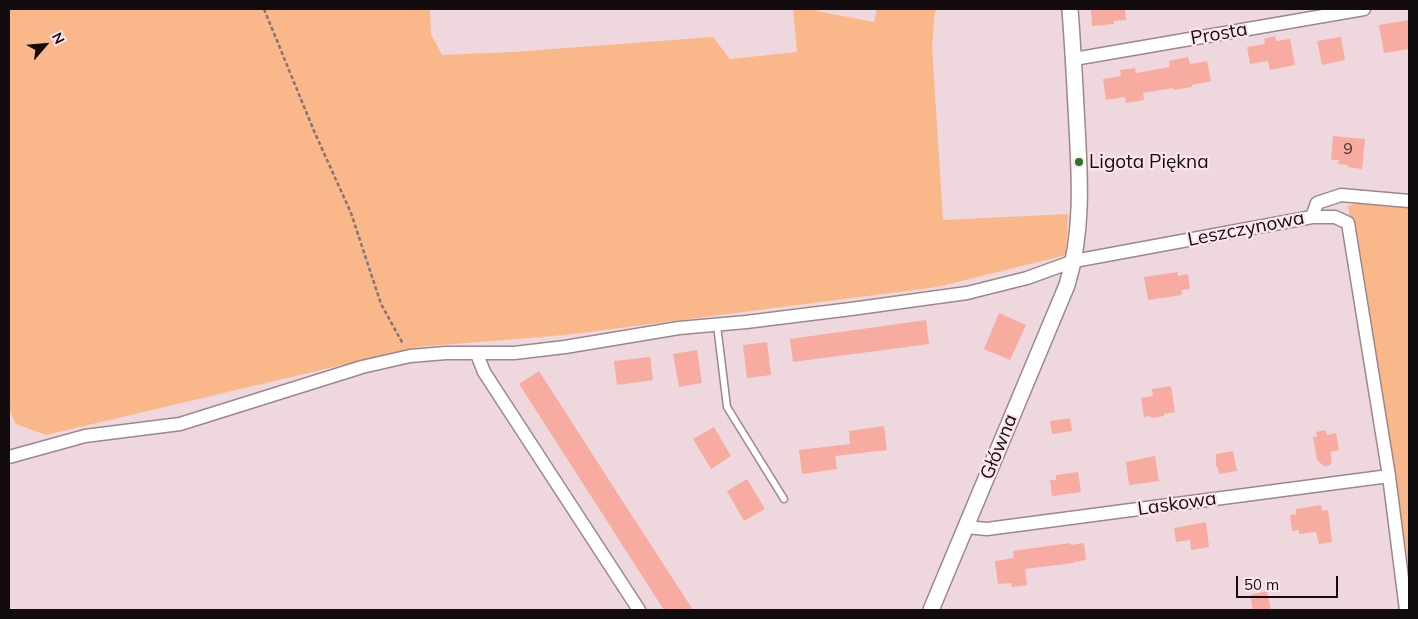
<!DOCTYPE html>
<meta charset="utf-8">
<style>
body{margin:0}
#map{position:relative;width:1418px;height:619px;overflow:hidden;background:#eed8dd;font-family:Mulish,sans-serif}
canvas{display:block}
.frame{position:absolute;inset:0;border:10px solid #130c0e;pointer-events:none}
.north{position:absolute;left:20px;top:20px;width:50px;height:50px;-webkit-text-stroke:4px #fbe5eb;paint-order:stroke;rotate:63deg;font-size:14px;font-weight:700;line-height:20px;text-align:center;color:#130c0e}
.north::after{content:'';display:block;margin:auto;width:18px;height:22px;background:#130c0e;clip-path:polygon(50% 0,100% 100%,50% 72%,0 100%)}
.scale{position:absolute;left:1236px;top:576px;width:102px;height:22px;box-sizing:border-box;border:2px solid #130c0e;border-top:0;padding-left:6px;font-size:15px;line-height:18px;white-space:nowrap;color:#130c0e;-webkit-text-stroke:4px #fbe5eb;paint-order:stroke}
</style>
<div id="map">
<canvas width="1418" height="619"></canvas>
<div class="frame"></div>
<div class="north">N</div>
<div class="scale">50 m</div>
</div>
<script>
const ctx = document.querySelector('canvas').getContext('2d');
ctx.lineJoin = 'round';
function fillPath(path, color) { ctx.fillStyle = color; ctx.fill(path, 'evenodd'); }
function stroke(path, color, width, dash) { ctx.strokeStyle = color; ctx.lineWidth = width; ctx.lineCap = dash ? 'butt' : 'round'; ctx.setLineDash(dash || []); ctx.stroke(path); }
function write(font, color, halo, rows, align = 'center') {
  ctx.font = font + ' Mulish,sans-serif'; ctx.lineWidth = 4.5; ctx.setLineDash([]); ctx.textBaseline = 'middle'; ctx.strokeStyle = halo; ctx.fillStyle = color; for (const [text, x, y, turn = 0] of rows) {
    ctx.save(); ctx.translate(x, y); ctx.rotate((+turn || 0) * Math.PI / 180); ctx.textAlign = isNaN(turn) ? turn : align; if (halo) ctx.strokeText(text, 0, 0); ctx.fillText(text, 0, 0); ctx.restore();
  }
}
fillPath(new Path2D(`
 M9,9h421l1,25 11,21 71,-3 200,-15 17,22 67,-7 -4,-43h23l1,2 57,11 3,-13h63l-5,2 -3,35 11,174 125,-6 -2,41 -129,32 -372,48 -147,12 -372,88 -30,-11 -7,-15z
 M1367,200l42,3v375l-61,-372z`), '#fab789');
fillPath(new Path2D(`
 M1091,9h34l1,11 -12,1v3l-22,2z
 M1409,20v29l-25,4 -5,-28z
 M1275,36l1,5 14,-2 5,26 -25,5 -2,-9 -18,3 -3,-17 18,-3 -1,-5z
 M1341,37l4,23 -23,5 -5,-24z
 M1188,57l2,7 17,-3 4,20 -19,4v2l-18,3 -1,-2 -30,5 1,7 -18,3 -1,-6 -19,3 -3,-21 18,-3 -1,-6 15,-2 1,5 34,-6 -1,-6z
 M1333,136l32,3 -3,30 -14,-2 1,-2 -11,-1 1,-4h-8z
 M1178,272v4l10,-2 2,15 -9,1 1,5 -34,5 -4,-23z
 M999,313l27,12 -16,35 -26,-11z
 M926,320l3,24 -136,18 -3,-23z
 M767,342l4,33 -24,3 -4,-33z
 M697,350l5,33 -23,4 -6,-33z
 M650,357l3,23 -36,5 -3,-24z
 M539,371l79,123 75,116h-29l-68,-106 -77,-120z
 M1171,386l4,26 -11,2v2l-13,2 -1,-2 -6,1 -3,-19 12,-2 -1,-7z
 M1070,418l2,13 -20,3 -2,-13z
 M884,426l3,24 -52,6 2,13 -35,5 -3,-24 51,-6 -1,-13z
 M714,427l17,29 -20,13 -18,-30z
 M1326,430l1,5 9,-2 3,17 -9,2 2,10 -3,4h-5l-7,-6 -4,-23h4l-1,-5z
 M1233,451l4,20 -18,3 -1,-6 -2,-2v-12z
 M1155,456l4,25 -30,4 -3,-23z
 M1078,472l3,20 -29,4 -2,-16h6v-5z
 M747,479l18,30 -21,12 -17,-30z
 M1321,505l1,6 6,-1 4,32 -13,2 -3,-12 -17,2v-4l-7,1 -2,-16 6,-1v-5z
 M1206,522l3,25 -18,3 -1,-10 -14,2 -2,-14z
 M1070,543l1,2 13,-2 2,17 -13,2v1l-48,6 2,16 -15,2 -1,-4 -13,1 -3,-23 19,-3 -1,-7z
 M1267,591l4,19h-18l-3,-15z`), '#f8aba1');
const service = new Path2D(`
 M717,325l10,82 57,92`);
const minor = new Path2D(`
 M1074,59l290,-50
 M1312,217h23l13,6 41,253 17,134
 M477,354l7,18 155,238
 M9,457l76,-21 95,-12 182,-57 48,-11 36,-3h68l51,-6 114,-19 67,-6 105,-13 116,-16 60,-15 47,-17 238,-44 5,-14 24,-8 68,6
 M966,527l21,2 402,-53`);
const tertiary = new Path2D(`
 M931,610l136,-325c16,-52 13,-105 10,-159 -2,-39 -4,-78 -7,-117`);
stroke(service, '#9b878c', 9);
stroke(minor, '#9b878c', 15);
stroke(tertiary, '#9b878c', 18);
stroke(new Path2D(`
 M264,9l50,122 37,82 30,91 22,40`), '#827377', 2.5, [4, 2.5]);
stroke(service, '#fff', 6);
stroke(minor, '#fff', 12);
stroke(tertiary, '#fff', 15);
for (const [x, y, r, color] of [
 [1079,162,5,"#2c761b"]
]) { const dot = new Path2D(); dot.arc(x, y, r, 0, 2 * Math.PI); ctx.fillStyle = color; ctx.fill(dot); stroke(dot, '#fbe5eb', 2); }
write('16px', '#4c3433', null, [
 ["9",1348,149]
]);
write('19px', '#130c0e', '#fbe5eb', [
 ["Prosta",1219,34,-10],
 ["Leszczynowa",1246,229,-11],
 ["Główna",999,447,-68],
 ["Laskowa",1177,504,-8]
]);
write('19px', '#130c0e', '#fbe5eb', [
 ["Ligota Piękna",1089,162]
], 'left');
</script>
